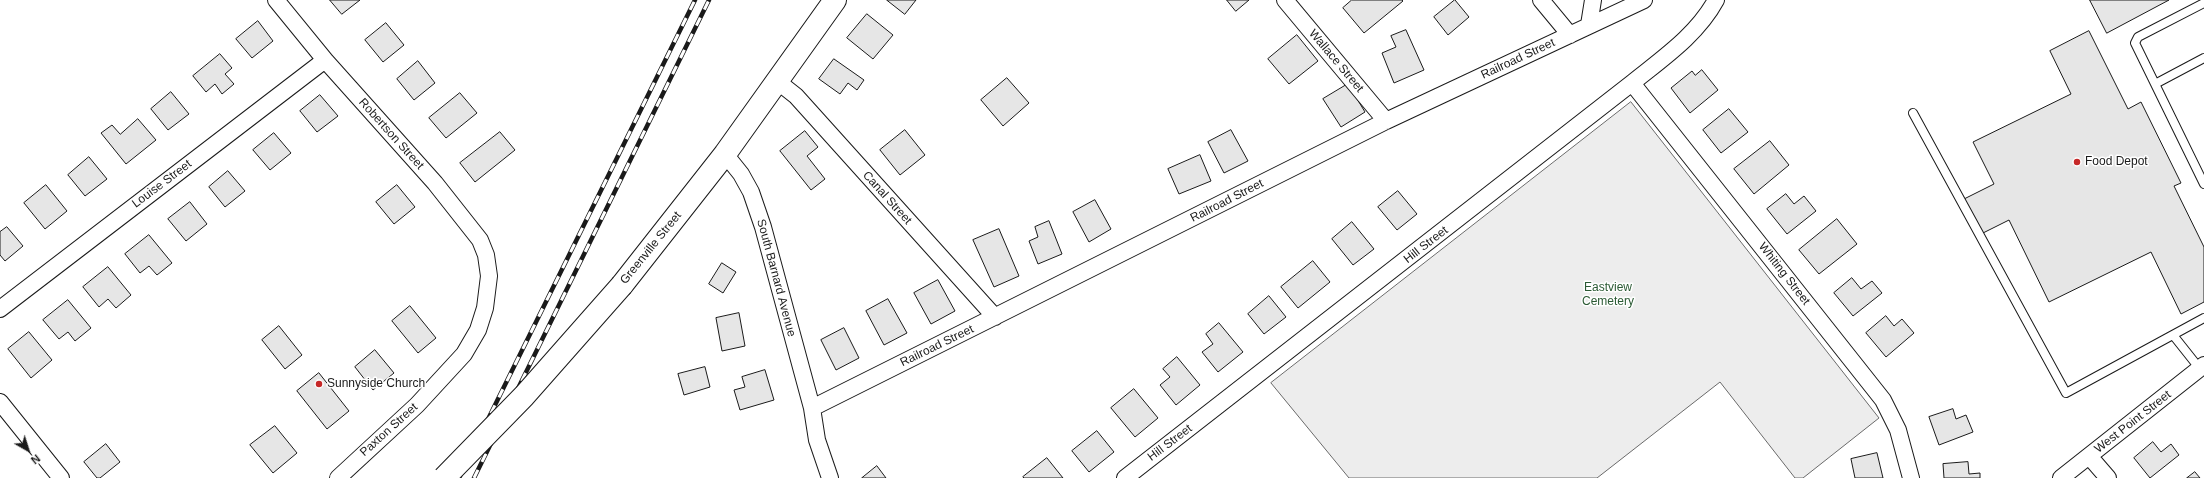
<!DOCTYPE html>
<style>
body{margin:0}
#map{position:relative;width:2204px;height:478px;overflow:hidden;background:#fff;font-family:Arial,sans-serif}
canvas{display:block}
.north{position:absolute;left:8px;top:430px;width:40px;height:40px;-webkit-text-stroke:3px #fff;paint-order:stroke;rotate:141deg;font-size:11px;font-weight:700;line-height:16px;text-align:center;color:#1a1a1a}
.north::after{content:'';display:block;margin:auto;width:14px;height:18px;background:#1a1a1a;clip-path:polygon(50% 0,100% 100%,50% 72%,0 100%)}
</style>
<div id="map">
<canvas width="2204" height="478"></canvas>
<div class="north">N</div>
</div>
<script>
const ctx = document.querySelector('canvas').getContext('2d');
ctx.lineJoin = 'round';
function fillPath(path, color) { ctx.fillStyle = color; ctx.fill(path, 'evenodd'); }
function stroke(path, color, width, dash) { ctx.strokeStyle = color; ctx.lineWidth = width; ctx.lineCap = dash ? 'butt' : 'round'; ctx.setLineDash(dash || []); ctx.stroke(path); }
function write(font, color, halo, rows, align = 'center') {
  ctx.font = font + ' Arial,sans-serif'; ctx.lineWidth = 3; ctx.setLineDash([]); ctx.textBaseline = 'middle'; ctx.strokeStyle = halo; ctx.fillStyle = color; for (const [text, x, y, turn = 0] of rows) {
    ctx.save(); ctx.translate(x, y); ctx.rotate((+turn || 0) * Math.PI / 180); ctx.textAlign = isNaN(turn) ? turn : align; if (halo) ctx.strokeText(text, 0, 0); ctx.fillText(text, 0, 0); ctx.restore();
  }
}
const built = new Path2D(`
 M1631,102l248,316 -76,60h-8l-75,-96 -123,96h-248l-78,-95z`);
fillPath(built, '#ededed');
stroke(built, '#6a6a6a', 1);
const building = new Path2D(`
 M330,0h30l-18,14z
 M887,0h29l-11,14z
 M1227,0h22l-13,11z
 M1352,0h50l1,1 -39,32 -21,-25z
 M1455,0l14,17 -21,18 -14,-18z
 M2090,0h79l-62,33z
 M867,14l26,21 -20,24 -26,-21z
 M258,21l15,20 -21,17 -16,-19z
 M386,23l18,22 -21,17 -18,-22z
 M1406,30l18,40 -30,13 -12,-30 14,-6 -5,-11z
 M2089,31l39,78 13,-7 40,81 -7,3 30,61v55l-23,12 -30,-62 -102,50 -40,-82 -28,14 -17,-35 30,-15 -21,-42 98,-48 -21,-43z
 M1297,35l21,26 -29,23 -21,-25z
 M220,54l12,14 -7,6 9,10 -12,10 -7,-10 -9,8 -13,-16z
 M834,59l30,21 -7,10 -9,-7 -8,11 -21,-15z
 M418,61l17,22 -21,17 -17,-21z
 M1702,70l16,20 -28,23 -19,-25 21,-17 3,4z
 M1007,78l22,25 -26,23 -22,-26z
 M1348,84l17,28 -24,15 -18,-28z
 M171,92l18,22 -21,16 -17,-21z
 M460,93l17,20 -31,25 -17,-20z
 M320,95l18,21 -21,16 -17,-21z
 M1729,109l19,23 -27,21 -18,-23z
 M138,119l18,21 -30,24 -25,-31 11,-8 8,9z
 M905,130l20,25 -25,20 -20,-25z
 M1231,130l17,31 -24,12 -16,-31z
 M805,131l13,16 -11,9 18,23 -14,11 -31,-39z
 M500,132l15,18 -40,32 -15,-19z
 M274,133l17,20 -21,17 -17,-20z
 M1770,141l19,24 -35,29 -20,-25z
 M1200,155l11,26 -32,13 -11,-25z
 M89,157l18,22 -22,17 -17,-21z
 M228,171l17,20 -20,16 -16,-20z
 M46,185l21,26 -22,18 -21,-26z
 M397,185l18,22 -21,17 -18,-22z
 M1398,191l19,23 -20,16 -19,-23z
 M1786,194l8,10 10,-8 12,15 -29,23 -20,-25z
 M1095,200l16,29 -22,13 -16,-30z
 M190,202l17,22 -21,17 -18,-22z
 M1837,219l20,25 -38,30 -20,-24z
 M1049,221l13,33 -24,10 -9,-23 9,-4 -3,-10z
 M1352,222l22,27 -21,16 -21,-26z
 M7,227l16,19 -18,15 -5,-6v-23z
 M999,229l20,47 -25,11 -21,-47z
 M149,235l23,28 -15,12 -8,-9 -9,7 -15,-19z
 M1313,261l17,21 -32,26 -17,-21z
 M722,263l14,9 -13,21 -14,-9z
 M108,267l23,28 -15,13 -8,-9 -9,8 -16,-20z
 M1852,278l9,11 11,-8 10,12 -29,23 -19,-23z
 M938,280l17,31 -24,13 -17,-31z
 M1269,296l17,21 -22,17 -16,-20z
 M888,299l19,34 -23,12 -18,-34z
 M68,300l23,28 -16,13 -7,-9 -9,7 -16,-19z
 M410,306l26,32 -18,15 -26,-32z
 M739,313l6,33 -23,5 -6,-33z
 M1886,316l8,10 8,-7 12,14 -28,24 -20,-24z
 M1219,323l24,29 -25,20 -16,-20 11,-8 -7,-10z
 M279,326l23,29 -17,14 -23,-29z
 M844,328l15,30 -23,12 -15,-30z
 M29,332l23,28 -21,18 -23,-29z
 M375,350l19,23 -21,17 -18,-23z
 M1177,357l23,28 -24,20 -16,-20 10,-8 -7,-8z
 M705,367l5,20 -26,8 -6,-21z
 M765,370l9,30 -34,10 -6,-20 11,-3 -3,-10z
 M319,373l30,38 -22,18 -30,-38z
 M1134,389l24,29 -23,19 -24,-29z
 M1953,409l3,10 10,-4 7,17 -34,13 -10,-28z
 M275,426l22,27 -24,20 -23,-28z
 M1097,431l17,21 -25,20 -17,-21z
 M2153,442l8,10 10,-8 8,11 -29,23 -16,-20z
 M106,444l14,18 -20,16h-3l-13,-16z
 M1877,453l6,25h-28l-4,-19z
 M1047,458l16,20h-39l-1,-1z
 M1968,462l1,12 11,-1v5h-36l-1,-14z
 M877,466l9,12h-24z
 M2195,472l5,6h-13z`);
fillPath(building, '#e6e6e6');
stroke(building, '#1a1a1a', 1);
const lane = new Path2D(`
 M2204,3l-66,34 -3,6 69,141
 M2155,84l49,-26
 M1913,113l153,280 138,-75
 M2173,335l27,34`);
const street = new Path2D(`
 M276,0l49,60 110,123 45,57 6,15 3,21 -4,32 -7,22 -14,24 -47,51 -79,73
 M1285,0l101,121
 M1541,0l29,35
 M1589,25l4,-25
 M777,81l19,15 199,221
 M1632,83l251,317 15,30 13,48
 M725,154l16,20 10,18 12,35 49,181 5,32 13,38
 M0,309l325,-249
 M0,402l61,76
 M812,408l574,-287 258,-121
 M2089,456l19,22
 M1125,478l507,-395c31,-25 65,-48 84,-83
 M2061,478l143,-113`);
const secondary = new Path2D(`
 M622,285l103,-131 110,-154`);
stroke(lane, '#1a1a1a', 10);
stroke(street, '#1a1a1a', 18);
stroke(secondary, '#1a1a1a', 24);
stroke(lane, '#fff', 8);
stroke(street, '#fff', 16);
stroke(secondary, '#fff', 22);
const rail = new Path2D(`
 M459,478l236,-478
 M474,478l235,-478`);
stroke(rail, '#1a1a1a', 4.5);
stroke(rail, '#fff', 3, [9]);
const secondaryBridge = new Path2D(`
 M444,478l80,-82 98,-111`);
stroke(secondaryBridge, '#1a1a1a', 24, []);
stroke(secondaryBridge, '#fff', 22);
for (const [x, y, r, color] of [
 [2077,162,4,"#c62828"],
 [319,384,4,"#c62828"]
]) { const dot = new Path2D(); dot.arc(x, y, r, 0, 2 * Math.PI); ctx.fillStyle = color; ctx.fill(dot); stroke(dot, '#fff', 1.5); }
write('12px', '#1a1a1a', '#fff', [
 ["Railroad Street",1518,59,-25],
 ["Wallace Street",1336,61,50],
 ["Robertson Street",391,134,48],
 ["Louise Street",162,184,-37],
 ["Canal Street",887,198,48],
 ["Railroad Street",1227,201,-27],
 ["Hill Street",1426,245,-38],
 ["Greenville Street",651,248,-51],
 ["Whiting Street",1784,274,52],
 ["South Barnard Avenue",776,278,75],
 ["Railroad Street",937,346,-26],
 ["West Point Street",2133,422,-38],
 ["Paxton Street",389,430,-42],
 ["Hill Street",1170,443,-37]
]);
write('12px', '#1a1a1a', '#fff', [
 ["Food Depot",2085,162],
 ["Sunnyside Church",327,384]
], 'left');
write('12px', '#2b5a34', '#fff', [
 ["Eastview",1608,288],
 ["Cemetery",1608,302]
]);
</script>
